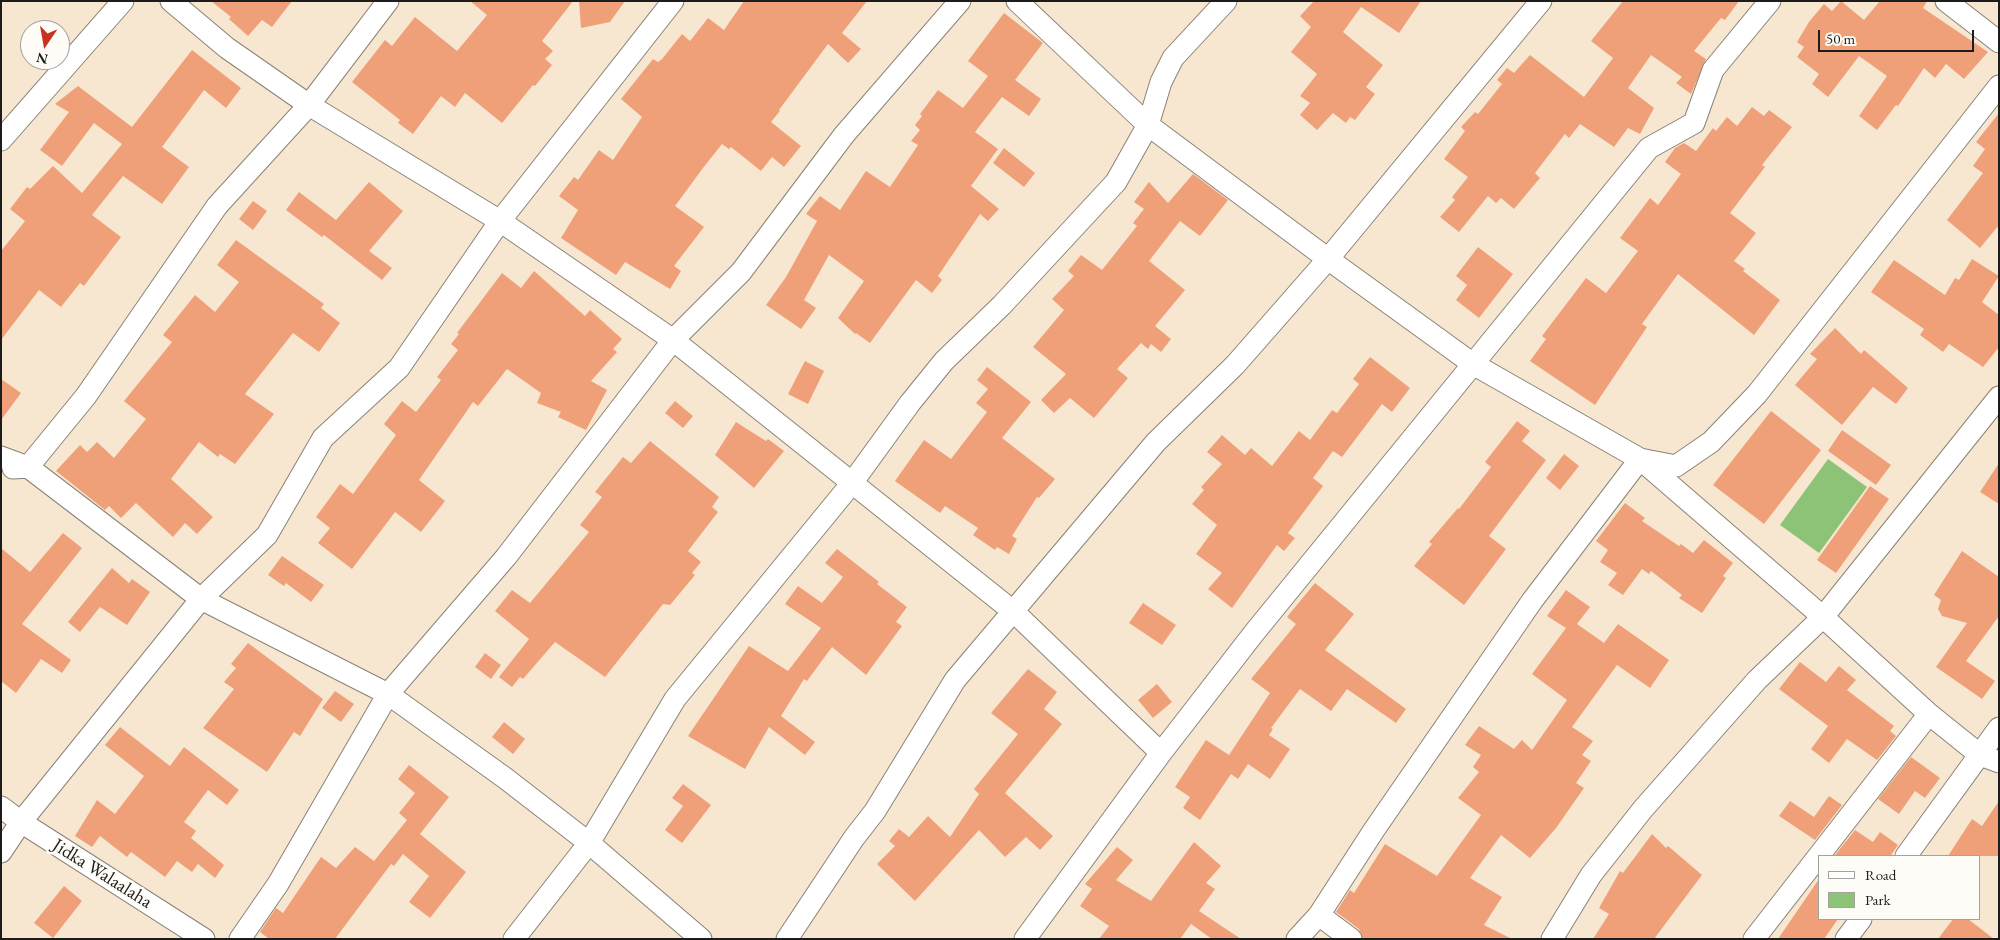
<!DOCTYPE html>
<style>
body{margin:0}
#map{position:relative;width:2000px;height:940px;overflow:hidden;background:#f7e7d1;font-family:"EB Garamond",serif}
canvas{display:block}
.frame{position:absolute;inset:0;border:2px solid #1c1c1c;pointer-events:none}
.legend{position:absolute;left:1818px;top:855px;width:162px;height:65px;box-sizing:border-box;background:#fdfcf7;border:1px solid #a3a29f;margin:0;padding:6px 9px;list-style:none;font-size:15px;color:#1c1c1c}
.legend li{display:flex;align-items:center;gap:10px;height:25px}
.legend b{width:25px;border:1px solid #a3a29f}
.north{position:absolute;left:20px;top:20px;width:50px;height:50px;box-sizing:border-box;background:#fdfcf7;border:1px solid #a3a29f;border-radius:50%;rotate:192deg;font-size:14px;font-weight:700;line-height:20px;text-align:center;color:#1c1c1c}
.north::after{content:'';display:block;margin:auto;width:18px;height:22px;background:#c8321e;clip-path:polygon(50% 0,100% 100%,50% 72%,0 100%)}
.scale{position:absolute;left:1818px;top:30px;width:156px;height:22px;box-sizing:border-box;border:2px solid #1c1c1c;border-top:0;padding-left:6px;font-size:15px;line-height:18px;white-space:nowrap;color:#1c1c1c;-webkit-text-stroke:4px #fdfcf7;paint-order:stroke}
</style>
<div id="map">
<canvas width="2000" height="940"></canvas>
<div class="frame"></div>
<ul class="legend">
<li><b style="height:6px;background:#fff"></b>Road</li>
<li><b style="height:14px;background:#8cc376"></b>Park</li>
</ul>
<div class="north">N</div>
<div class="scale">50 m</div>
</div>
<script>
const ctx = document.querySelector('canvas').getContext('2d');
ctx.lineJoin = 'round';
function fillPath(path, color) { ctx.fillStyle = color; ctx.fill(path, 'evenodd'); }
function stroke(path, color, width, dash) { ctx.strokeStyle = color; ctx.lineWidth = width; ctx.lineCap = dash ? 'butt' : 'round'; ctx.setLineDash(dash || []); ctx.stroke(path); }
function write(font, color, halo, rows, align = 'center') {
  ctx.font = font + ' "EB Garamond",serif'; ctx.lineWidth = 5; ctx.setLineDash([]); ctx.textBaseline = 'middle'; ctx.strokeStyle = halo; ctx.fillStyle = color; for (const [text, x, y, turn = 0] of rows) {
    ctx.save(); ctx.translate(x, y); ctx.rotate((+turn || 0) * Math.PI / 180); ctx.textAlign = isNaN(turn) ? turn : align; if (halo) ctx.strokeText(text, 0, 0); ctx.fillText(text, 0, 0); ctx.restore();
  }
}
fillPath(new Path2D(`
 M1828,459l39,28 -48,66 -39,-28z`), '#8cc376');
fillPath(new Path2D(`
 M211,1h81l-20,26 -10,-7 -14,16 -19,-17 2,-2z
 M470,1h103l-31,40 11,10 -8,8 7,6 -17,21 -2,-1 -31,38 -37,-30 -10,14 -14,-11 -28,38 -15,-11 2,-3 -48,-38 33,-42 7,6 23,-29 42,34 30,-36z
 M579,1h46l-15,21 -29,6z
 M744,1h123l-25,32 19,16 -13,14 -20,-19 -49,66 1,1 -9,11 30,24 -17,21 -12,-10 -11,14 -30,-24 -2,2 -7,-5 -19,24 -28,38 29,21 -30,39 7,5 -11,18 -45,-27 -9,13 -55,-37 17,-28 -19,-14 15,-19 4,3 21,-30 14,10 29,-43 -21,-18 32,-40 5,3 4,-3 20,-25 8,7 18,-23 16,12z
 M1314,1h107l-22,32 -38,-26 -18,25 40,33 -17,22 9,7 -20,26 -5,-3 -4,6 -13,-10 -16,17 -17,-15 10,-12 -10,-7 17,-22 -26,-22 20,-25 -11,-11z
 M1623,1h116l-14,19 -4,-2 -27,33 12,8 -15,35 -15,-11 6,-6 -31,-22 -23,33 26,20 -14,26 -12,-6 -14,19 -34,-23 -11,14 -4,-4 -30,39 5,5 -26,31 -13,-11 -5,5 -8,-7 -29,36 -19,-15 15,-17 -3,-3 16,-20 -24,-18 21,-28 -4,-4 14,-15 3,2 24,-30 -5,-4 10,-12 7,5 16,-18 54,42 29,-39 -22,-17z
 M1841,1l23,19 16,-19h47l-4,7 65,44 -24,27 -18,-15 -11,14 -11,-10 -26,38 -2,-1 -19,25 -18,-14 28,-40 -28,-20 -31,41 -16,-13 7,-10 -22,-17 7,-10 -7,-5 12,-20 15,-18 8,7z
 M1004,13l39,30 -28,37 26,19 -12,17 -27,-19 -27,35 23,17 -27,37 28,23 -11,12 -8,-7 -42,62 4,4 -10,13 -16,-13 -46,63 -14,-10 -1,1 -17,-16 26,-37 -35,-26 -25,45 12,8 -15,21 -35,-24 20,-28 31,-56 -11,-7 14,-18 20,14 26,-39 24,16 28,-42 -7,-4 9,-11 -5,-5 7,-9 -2,-2 18,-24 25,18 25,-32 -20,-15z
 M192,50l49,38 -15,20 -22,-18 -42,57 27,20 -27,37 -39,-28 -31,39 29,22 -37,49 -4,-3 -19,24 -22,-17 -38,50v-89l24,-30 -15,-12 17,-22 3,2 23,-23 29,27 40,-49 -28,-21 -32,43 -22,-16 29,-38 -14,-8 23,-18 54,41z
 M1752,107l12,9 5,-6 23,17 -30,38 3,2 -35,46 26,20 -22,28 11,8 -2,2 37,29 -26,35 -76,-61 -36,50 5,3 -52,78 -65,-44 16,-22 -4,-3 44,-58 20,15 32,-42 -18,-13 30,-40 8,7 23,-31 -16,-12 10,-14 9,-5 12,8 17,-23 3,3 11,-14 10,9z
 M1999,113v112l-19,23 -33,-28 36,-47 -10,-7 12,-17 -9,-7z
 M1004,148l31,25 -11,14 -31,-24z
 M1193,174l35,26 -28,36 -20,-15 -31,40 36,29 -30,36 16,13 -10,13 -10,-8 -3,5 -7,-6 -24,26 11,9 -34,40 -24,-20 -16,15 -13,-13 25,-26 -33,-27 31,-37 -12,-11 22,-23 -6,-5 13,-16 21,15 35,-44 -4,-3 11,-14 -10,-7 15,-20 19,21z
 M369,182l34,29 -34,40 23,17 -10,12 -58,-45 -2,2 -36,-27 13,-18 37,28z
 M253,201l14,10 -14,19 -14,-11z
 M236,240l88,64 -3,4 19,15 -21,29 -26,-19 -48,61 29,20 -39,50 -15,-10 -2,3 -19,-15 -28,37 42,38 -16,17 -12,-11 -12,14 -37,-34 -15,15 -12,-12 -4,4 -49,-39 24,-26 7,7 10,-10 17,16 32,-39 -22,-18 48,-59 -9,-7 32,-40 20,17 24,-30 -22,-17z
 M1478,247l35,27 -34,44 -23,-18 11,-15 -11,-9z
 M1972,259l27,17 -17,26 17,13v32l-16,20 -34,-23 -6,8 -23,-17 4,-6 -53,-37 23,-32 51,35 10,-17 4,2z
 M534,271l51,45 5,-6 32,29 -9,10 4,3 -26,29 16,9 -21,40 -28,-13 3,-5 -24,-9 4,-10 -34,-24 -29,37 -5,-4 -54,78 26,21 -24,31 -26,-20 -43,57 -34,-26 12,-15 -14,-11 24,-33 13,10 43,-59 -12,-11 18,-23 14,11 25,-32 -4,-3 21,-27 -7,-6 8,-10 -2,-1 45,-60 19,15z
 M1835,328l26,26 3,-4 44,38 -12,16 -23,-17 -31,38 -47,-40 22,-26 -7,-5z
 M1370,357l40,31 -18,24 -10,-8 -40,53 -9,-6 -20,27 10,8 -35,47 7,5 -11,13 -7,-6 -45,63 -24,-19 14,-16 -26,-19 21,-29 -25,-21 12,-14 -3,-3 21,-23 -15,-12 15,-17 23,20 6,-7 21,18 27,-35 11,9 22,-30 5,3 22,-29 -6,-5z
 M805,361l19,10 -16,33 -20,-10z
 M987,367l44,35 -29,36 53,41 -16,19 -2,-1 -25,39 5,3 -8,15 -12,-7 -2,3 -22,-15 5,-7 -33,-22 -5,7 -45,-32 29,-41 27,19 36,-47 -11,-9 12,-14 -11,-9z
 M1,379l20,14 -20,27z
 M675,401l18,15 -10,12 -18,-15z
 M1771,411l50,39 -57,74 -51,-39z
 M1517,421l13,10 -8,10 24,19 -57,76 17,13 -42,56 -50,-39 18,-22 -3,-2 29,-34 1,1 32,-42 -6,-5z
 M736,422l30,19 2,-2 16,12 -30,37 -39,-33z
 M1842,430l49,35 -15,20 -48,-34z
 M650,441l69,56 -7,10 6,5 -30,39 13,11 -9,11 3,2 -25,30 -7,-1 -58,73 -50,-35 -32,37 -3,-2 -8,10 -13,-10 30,-38 -34,-28 17,-21 18,13 59,-71 -9,-7 22,-28 -7,-5 28,-35 8,6z
 M1564,454l15,12 -19,24 -14,-12z
 M1999,463v41l-19,-12z
 M1870,486l19,13 -53,74 -19,-13z
 M1625,503l20,15 -3,3 37,25 2,-2 12,9 11,-13 29,23 -10,13 3,2 -24,35 -23,-15 3,-3 -31,-24 -2,3 -7,-5 -19,26 -15,-10 9,-12 -17,-11 8,-12 -12,-9z
 M63,533l19,15 -60,76 49,36 -9,13 -21,-14 -25,34 -15,-12v-133l29,24z
 M837,549l42,33 -2,2 30,23 -11,15 6,4 -36,49 -34,-28 -25,34 -3,-2 -23,37 34,26 -10,13 -36,-28 -24,42 -57,-33 61,-90 39,25 33,-43 -36,-24 13,-18 24,17 21,-26 -18,-14z
 M1962,551l37,26v39l-33,45 29,20 -13,18 -46,-32 31,-44 -25,-7 -4,-7 3,-9 -7,-5z
 M282,556l42,29 -13,17 -25,-19 -2,3 -16,-11z
 M112,568l17,15 3,-4 18,13 -23,33 -27,-18 -20,25 -12,-10z
 M1315,583l39,31 -29,36 81,59 -10,14 -49,-34 -16,22 -31,-22 -29,39 2,1 -4,6 21,14 -20,30 -22,-15 -10,15 -7,-5 -31,46 -17,-12 7,-11 -15,-10 31,-47 23,15 41,-62 -19,-14 45,-55 -9,-7z
 M1566,590l24,17 -13,17 27,19 14,-19 51,36 -19,28 -33,-23 -45,62 21,14 -11,14 9,6 -15,22 8,5 -28,40 -26,30 -29,-23 -31,43 32,19 -18,28 28,14h-149l-4,-10 -23,-17 14,-22 4,3 31,-49 52,32 44,-61 -23,-17 21,-26 -6,-5 8,-12 -16,-10 14,-19 35,23 8,-9 10,10 35,-50 -35,-26 34,-46 -19,-12z
 M1143,603l33,22 -14,20 -33,-22z
 M248,643l75,56 -23,37 -6,-4 -27,40 -64,-44 31,-39 -10,-7 12,-14 -5,-4z
 M485,653l16,12 -10,14 -16,-12z
 M1800,662l26,20 13,-16 17,14 -9,10 47,36 -4,5 6,5 -19,24 -30,-21 -18,24 -18,-14 17,-23 -49,-37z
 M1028,669l29,23 -13,17 18,15 -57,69 48,43 -13,14 -14,-13 -21,20 -26,-27 -64,71 -38,-37 18,-18 -6,-5 10,-12 10,8 19,-21 22,21 29,-43 -5,-5 44,-55 -27,-21z
 M1157,684l15,18 -19,16 -15,-18z
 M335,691l19,13 -13,18 -19,-14z
 M504,722l21,17 -12,15 -21,-17z
 M120,727l50,39 14,-19 55,43 -12,15 -19,-15 -24,32 12,9 -5,7 33,27 -9,13 -17,-14 -6,8 -15,-11 -12,16 -34,-25 -4,5 -27,-21 -8,11 -17,-11 22,-36 18,14 29,-38 -39,-31z
 M1911,757l29,21 -15,20 -10,-7 -16,23 -21,-15z
 M409,765l40,32 -29,37 46,38 -36,46 -21,-16 20,-26 -26,-22 -9,12 -3,-2 -56,75h-66l-9,-7 16,-24 7,5 38,-56 15,11 19,-21 19,14 33,-41 -8,-7 16,-20 -17,-14z
 M683,784l28,21 -29,38 -17,-13 18,-24 -11,-8z
 M1829,796l13,9 -27,35 -36,-24 11,-15 24,16z
 M1999,801v55h-51l24,-37 10,7z
 M1855,830l18,12 7,-10 18,13 -7,10 1,1 -57,-1z
 M1652,834l14,14 2,-2 34,29 -48,64h-61l16,-25 -10,-6 21,-37 3,2z
 M1194,842l27,24 -15,17 9,6 -16,22 42,28h-29l-21,-15 -11,15h-81l10,-13 -29,-20 12,-17 -7,-5 32,-37 16,13 -17,20 35,21z
 M1819,879v40h19l-14,20h-46z
 M64,886l18,15 -29,37 -19,-15z
 M1953,919h15l26,20h-56z`), '#f0a079');
const street = new Path2D(`
 M171,1l56,47 82,57 191,116 173,119 341,272 147,141
 M1017,1l131,124 180,134 145,105 167,95 183,158 106,97 51,41 19,7
 M1946,1l53,41
 M1,140l122,-139
 M1,457l27,10 173,132 187,95 117,84 84,65 112,96
 M13,468l15,-1 58,-71 131,-190 92,-101 79,-104
 M1,807l20,15 183,117
 M1,852l20,-30 180,-223 66,-64 56,-97 76,-70 101,-147 173,-220
 M1906,856l93,-128
 M1319,915l32,24
 M240,939l38,-55 110,-190 118,-137 167,-217 68,-68 103,-137 116,-134
 M514,939l75,-96 86,-144 177,-216 58,-80 34,-42 58,-56 114,-123 32,-57 13,-43 12,-24 53,-57
 M787,939l67,-101 21,-27 80,-131 201,-238 79,-77 93,-106 213,-258
 M1025,939l136,-186 93,-120 395,-485 45,-25 19,-53 57,-69
 M1297,939l22,-24 55,-85 158,-229 108,-142 36,7 35,-24 46,-48 242,-308
 M1552,939l39,-64 52,-66 114,-129 66,-63 176,-220
 M1754,939l175,-225
 M1846,939l15,-20`);
stroke(street, '#8a8276', 23);
stroke(street, '#fff', 21);
write('19px', '#1c1c1c', '#fdfcf7', [
 ["Jidka Walaalaha",102,874,32]
]);
</script>
